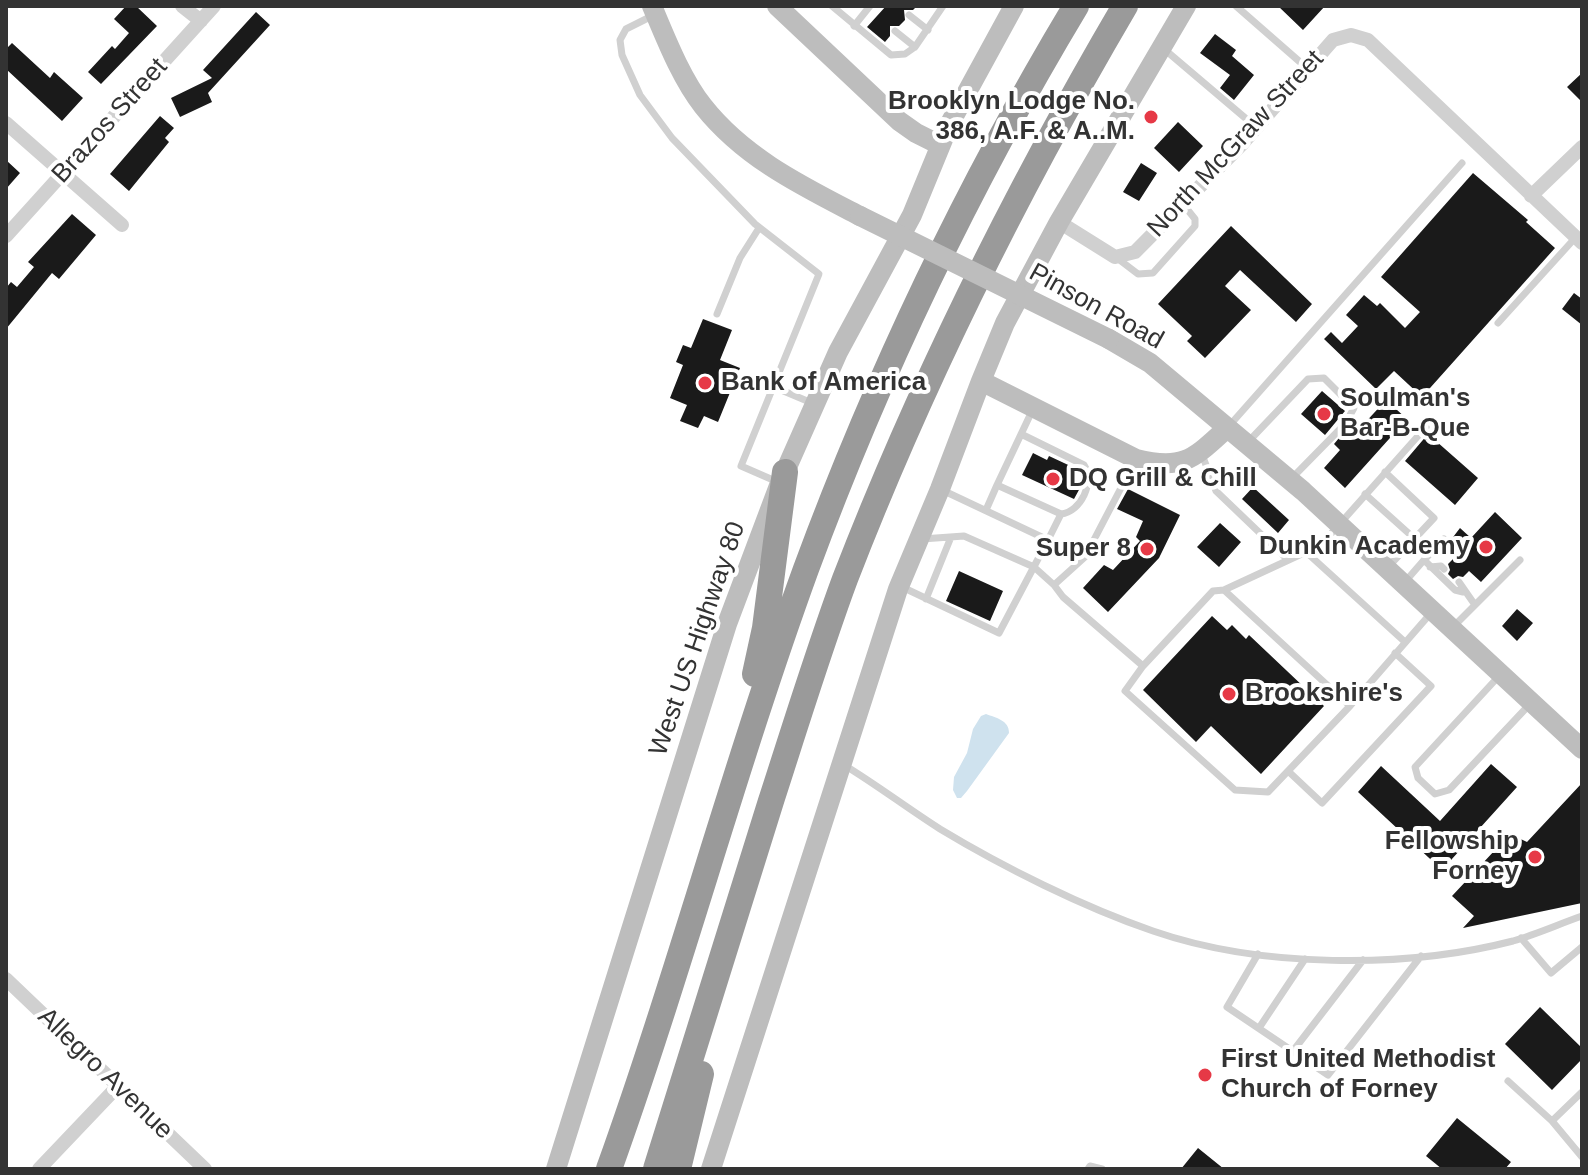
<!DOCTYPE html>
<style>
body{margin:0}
#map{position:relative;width:1588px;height:1175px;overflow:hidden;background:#fff;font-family:Arial,sans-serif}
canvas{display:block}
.frame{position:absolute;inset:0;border:8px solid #333;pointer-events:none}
</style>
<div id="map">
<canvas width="1588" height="1175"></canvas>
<div class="frame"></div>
</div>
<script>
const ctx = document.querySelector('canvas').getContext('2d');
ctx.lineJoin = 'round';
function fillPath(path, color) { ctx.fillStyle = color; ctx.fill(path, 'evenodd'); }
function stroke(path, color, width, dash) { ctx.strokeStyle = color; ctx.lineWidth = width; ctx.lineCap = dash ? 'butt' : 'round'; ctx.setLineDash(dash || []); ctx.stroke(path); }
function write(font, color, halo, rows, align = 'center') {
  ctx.font = font + ' Arial,sans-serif'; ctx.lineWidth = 8; ctx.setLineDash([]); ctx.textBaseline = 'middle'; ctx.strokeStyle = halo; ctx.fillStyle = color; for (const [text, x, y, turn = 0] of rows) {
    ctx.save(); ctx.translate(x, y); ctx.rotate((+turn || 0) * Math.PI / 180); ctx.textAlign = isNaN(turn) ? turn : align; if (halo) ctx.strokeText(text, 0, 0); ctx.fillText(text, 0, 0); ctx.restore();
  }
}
fillPath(new Path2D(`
 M986,714c10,4 23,6 23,19l-42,58 -6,7h-4l-4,-8 1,-13 13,-24 6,-24 8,-13z`), '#cfe2ee');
fillPath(new Path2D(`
 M126,6h10l21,20 -56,58 -13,-12 24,-26 3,3 14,-16 -15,-14z
 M886,6h31l-4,4h-9l1,10 -6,6h-9v10l-5,6 -18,-15z
 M1278,6h47l-22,24z
 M256,12l14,13 -62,68 4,9 -32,15 -9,-19 41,-20 -9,-8z
 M1215,34l21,16 -4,6 22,19 -20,25 -14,-12 10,-13 -30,-22z
 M12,43l38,35 4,-6 29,26 -21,23 -56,-52v-20z
 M1582,73v29l-15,-15z
 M160,116l14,12 -9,10 4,4 -40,49 -19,-17z
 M1178,122l25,24 -24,26 -25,-24z
 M6,160l14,13 -14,16z
 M1141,163l16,10 -18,28 -16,-9z
 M1473,173l55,47 -2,2 29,26 -133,149 -28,-26 -18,18 -52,-50 7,-7 11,11 16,-17 -12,-11 18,-20 13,11 3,-3 25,25 15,-16 -39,-35z
 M72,214l24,21 -37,44 -7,-6 -46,56v-41l5,-6 6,5 17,-20 -6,-5z
 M1231,226l81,78 -16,18 -56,-52 -15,16 26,24 -46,48 -18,-17 5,-5 -34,-32z
 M1574,293l8,6v26l-20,-16z
 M703,319l29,11 -12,30 20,8 -22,54 -14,-6 -6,12 -18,-7 7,-16 -17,-7 13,-33 -7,-3 7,-17 8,3z
 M1322,391l23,20 -20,24 -24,-21z
 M1386,400l21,19 -62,69 -21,-20 16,-18 -6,-6 20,-24 7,7z
 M1428,434l50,44 -23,27 -50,-44z
 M1033,453l14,7 2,-4 30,14 -7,14 8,4 -6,11 -52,-24z
 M1253,487l36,33 -11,13 -36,-34z
 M1128,489l52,26 -21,43 -51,54 -25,-24 21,-23 9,5 27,-29 -4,-4 7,-16 -26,-12z
 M1495,512l27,26 -41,44 -12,-11 -6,6 -5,-1 -5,3 -5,-5 2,-4 -2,-6 6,-6 -10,-9 16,-21 11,10z
 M1220,523l21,19 -22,25 -22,-20z
 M959,571l44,20 -13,30 -44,-20z
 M1517,609l16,14 -16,18 -15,-15z
 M1212,616l15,14 5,-5 14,14 3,-4 75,71 -63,68 -50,-48 -15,16 -53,-52z
 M1491,764l26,23 -75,83 -84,-78 23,-26 59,55z
 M1582,783v120l-119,25 11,-12 -22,-20 58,-62 17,8z
 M1540,1007l42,41v11l-30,31 -47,-46z
 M1457,1118l54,44 -6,7h-63l-16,-13z
 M1198,1148l26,21h-43z`), '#1a1a1a');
stroke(new Path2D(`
 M832,6l59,49 14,-1 10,-7 28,-41
 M1236,6l72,63
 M654,15l-28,14 -6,11 2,15 18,40 32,43 83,86 64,50 -78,192 39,17
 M909,15l19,15
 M854,26l16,-20
 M895,31l20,16
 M1164,49l93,79
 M1117,258l21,16 15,-1 42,-47v-7l-12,-15
 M717,314l23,-56 19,-30
 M1498,323l78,-86
 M774,387l38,16
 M1229,426l233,-263
 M1426,427l-105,118 -97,45 126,116 81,-93
 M1021,434l63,31c11,17 -3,47 -23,49
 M1248,442l60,-63 16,-1 30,30 -9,16 -53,54
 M1201,452l15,39 72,69
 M1385,472l49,46 -46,49
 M997,485l35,-74
 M942,490l106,50 13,-26 -64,-29 -11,25
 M1365,494l50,45
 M922,539l42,-3 70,31 20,18 9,12 80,69
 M1306,552l99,90
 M1424,560l20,-21
 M1430,567l11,-1 3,3
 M1459,582l16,23
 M1404,583l20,-23 31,30 8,2
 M1054,585l31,-28 50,-96
 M902,587l97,46 49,-93
 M1224,590l-11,1 -70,75 -18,25 110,99 33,2 82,-86
 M926,599l25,-62
 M1453,627l67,-67
 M1499,676l-84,91 3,11 17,16 14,-4 81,-86
 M844,765c33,20 63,43 96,64 63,38 143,78 213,102 107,37 252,38 360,10 24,-7 46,-17 69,-25
 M1288,771l34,32 109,-117 -36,-33
 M1521,938l30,35 31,-26
 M1258,954l-31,53 101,68 93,-119
 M1259,1028l46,-69
 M1293,1051l70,-91
 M1508,1081l44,40 30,36
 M1552,1121l30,-29
 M1088,1169l2,-3 12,3`), '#d0d0d0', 7);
stroke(new Path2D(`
 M182,6l19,15
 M6,123l116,102
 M1531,196l51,-49
 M1059,222l56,35 20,-5 108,-109 90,-103 18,-5 17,5 214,203
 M6,236l208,-230
 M6,979l199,190
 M39,1169l79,-83`), '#d0d0d0', 14);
stroke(new Path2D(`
 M652,6c14,33 29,72 51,100 41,52 99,80 157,110
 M777,6l122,115 17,12 24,12
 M1109,339l41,24 153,128 279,258
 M981,381l155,78c48,12 58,-1 91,-31
 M556,1169l171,-545 53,-141 58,-131 74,-137 37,-90 65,-119
 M711,1169l187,-580 42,-100 41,-108 24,-58 54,-101 127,-216`), '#bdbdbd', 20);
stroke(new Path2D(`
 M755,674l10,-46 20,-156
 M609,1169c71,-198 125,-402 197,-600 72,-195 163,-385 270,-563
 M656,1169c38,-123 76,-246 115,-368 24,-74 47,-149 74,-222 77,-199 172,-389 280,-573
 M678,1169l23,-95`), '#9a9a9a', 26);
stroke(new Path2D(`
 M860,216l249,123`), '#bdbdbd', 20);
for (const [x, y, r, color] of [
 [1151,117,8,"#e63946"],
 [705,383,8,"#e63946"],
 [1324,414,8,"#e63946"],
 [1053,479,8,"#e63946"],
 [1486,547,8,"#e63946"],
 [1147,549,8,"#e63946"],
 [1229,694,8,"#e63946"],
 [1535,857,8,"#e63946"],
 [1205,1075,8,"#e63946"]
]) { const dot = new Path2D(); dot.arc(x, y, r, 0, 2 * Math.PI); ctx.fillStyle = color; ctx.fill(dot); stroke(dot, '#fff', 3); }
write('bold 26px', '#333', '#fff', [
 ["Brooklyn Lodge No.",1135,102,"right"],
 ["386, A.F. & A..M.",1135,132,"right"],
 ["Bank of America",721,383],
 ["Soulman's",1340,399],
 ["Bar-B-Que",1340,429],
 ["DQ Grill & Chill",1069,479],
 ["Dunkin Academy",1470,547,"right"],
 ["Super 8",1131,549,"right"],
 ["Brookshire's",1245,694],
 ["Fellowship",1519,842,"right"],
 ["Forney",1519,872,"right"],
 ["First United Methodist",1221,1060],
 ["Church of Forney",1221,1090]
], 'left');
write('26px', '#333', '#fff', [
 ["Brazos Street",110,121,-48],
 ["North McGraw Street",1236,144,-47],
 ["Pinson Road",1096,307,29],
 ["West US Highway 80",698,639,-71],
 ["Allegro Avenue",105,1074,44]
]);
</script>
